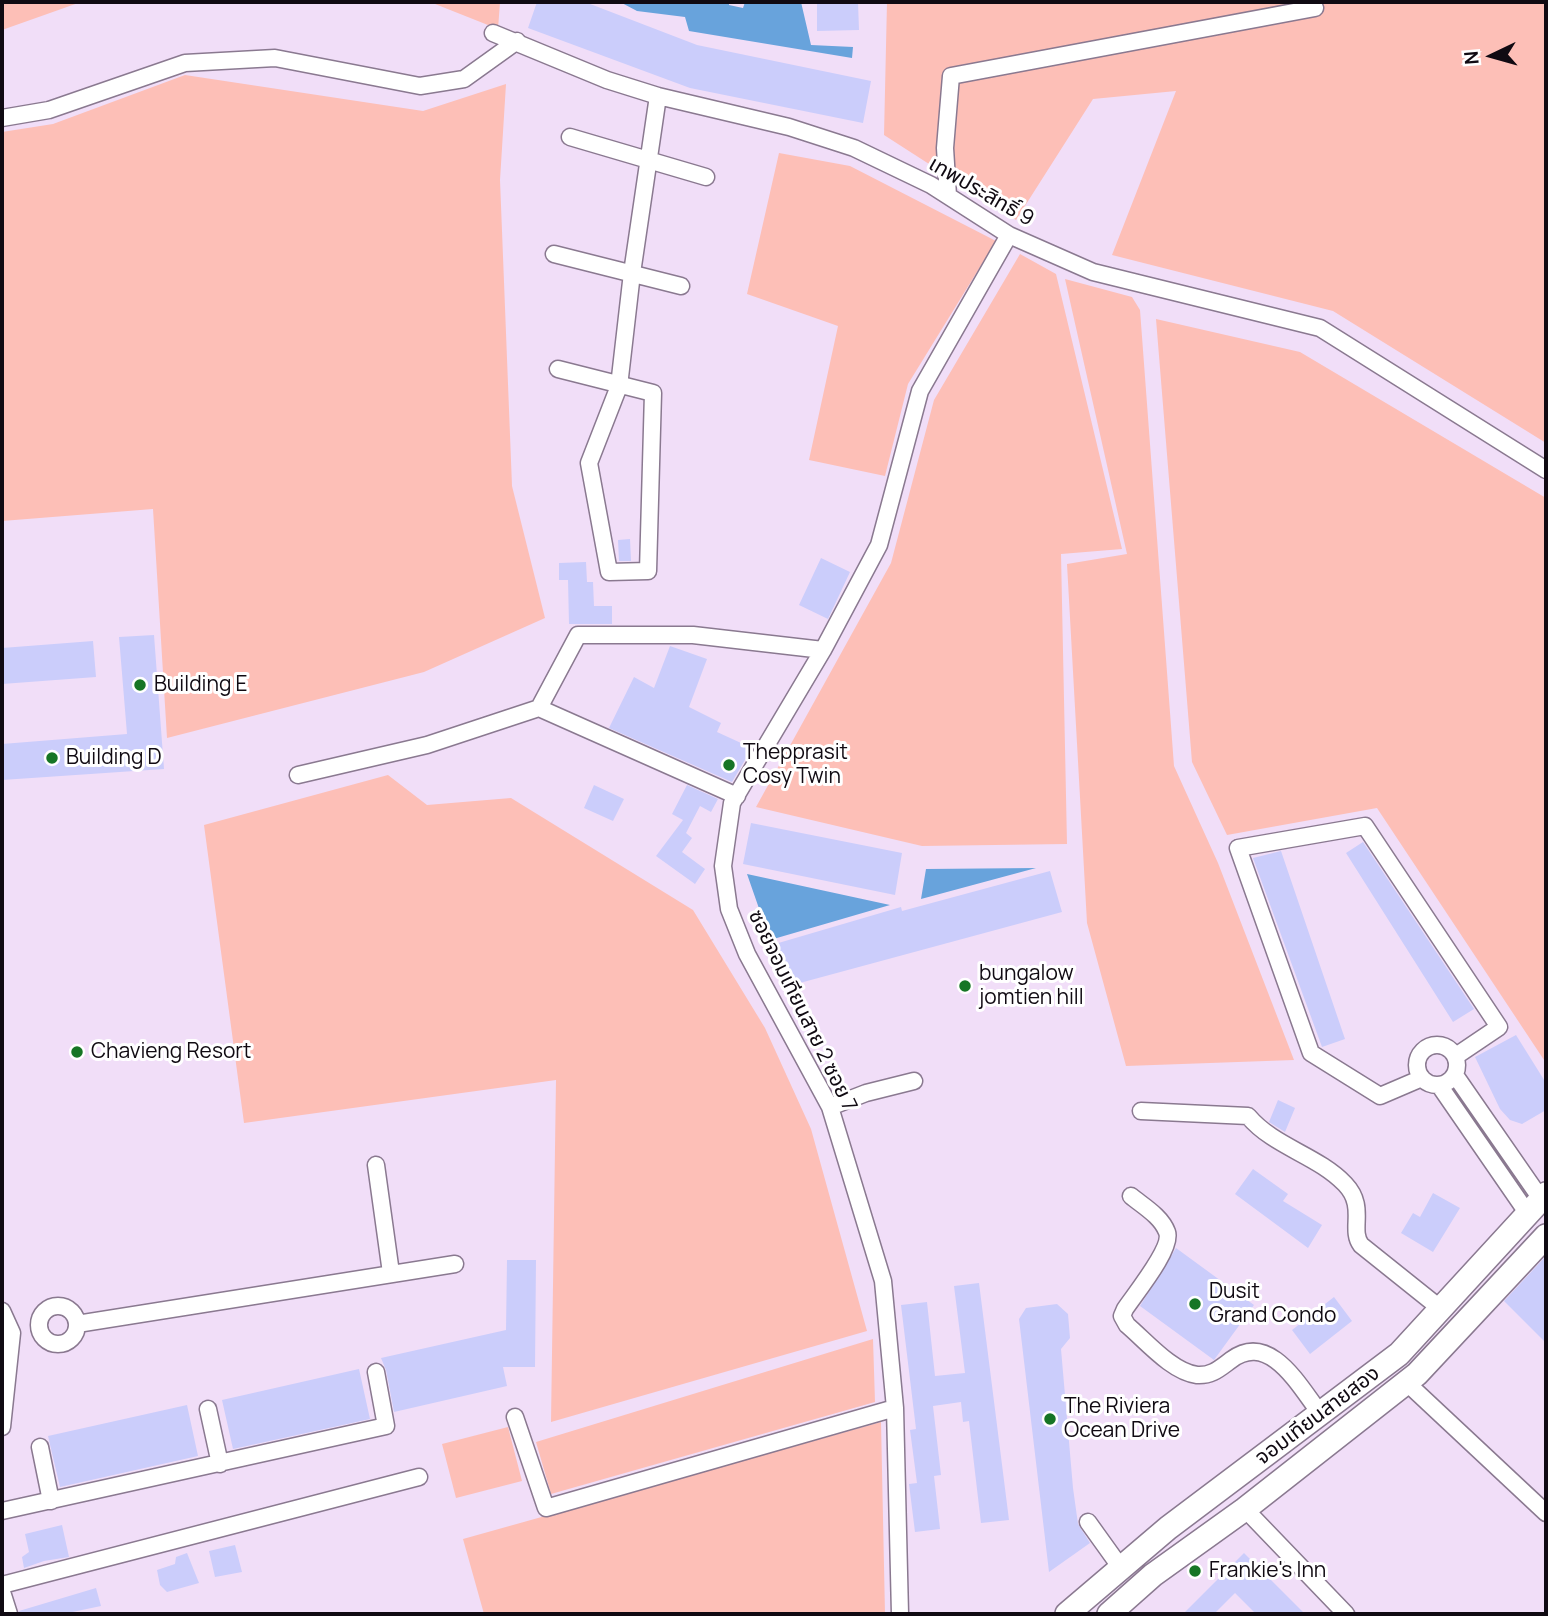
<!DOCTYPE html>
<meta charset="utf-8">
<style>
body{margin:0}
#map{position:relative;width:1548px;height:1616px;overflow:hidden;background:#f1def8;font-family:Manrope,sans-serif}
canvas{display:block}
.frame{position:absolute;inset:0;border:4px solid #100a12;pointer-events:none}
.north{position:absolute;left:1457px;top:21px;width:70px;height:70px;-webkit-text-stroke:5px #fff;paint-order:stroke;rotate:265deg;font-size:19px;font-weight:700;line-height:28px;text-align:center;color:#100a12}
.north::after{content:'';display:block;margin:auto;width:24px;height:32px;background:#100a12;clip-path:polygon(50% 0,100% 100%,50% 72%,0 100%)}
</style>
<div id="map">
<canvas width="1548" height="1616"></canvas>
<div class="frame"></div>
<div class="north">N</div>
</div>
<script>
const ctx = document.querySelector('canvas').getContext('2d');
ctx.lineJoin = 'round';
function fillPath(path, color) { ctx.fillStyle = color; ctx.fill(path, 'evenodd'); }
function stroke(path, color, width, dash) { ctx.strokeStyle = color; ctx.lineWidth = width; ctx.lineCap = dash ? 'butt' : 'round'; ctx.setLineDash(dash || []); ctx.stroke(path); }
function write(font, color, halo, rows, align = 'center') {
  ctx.font = font + ' Manrope,"Noto Sans Thai",sans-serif'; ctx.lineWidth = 6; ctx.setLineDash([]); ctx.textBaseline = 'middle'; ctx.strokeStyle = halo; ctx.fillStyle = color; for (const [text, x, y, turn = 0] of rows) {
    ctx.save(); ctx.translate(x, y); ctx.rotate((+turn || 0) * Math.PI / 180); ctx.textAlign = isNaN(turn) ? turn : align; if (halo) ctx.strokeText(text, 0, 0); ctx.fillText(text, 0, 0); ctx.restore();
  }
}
fillPath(new Path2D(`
 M2,2h79l-79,28z
 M430,2h70l-2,27z
 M887,2h659v441l-213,-132 -221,-56 64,-164 -83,8 -77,121 -132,-85z
 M185,75l238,36 83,-27 -6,96 12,306 33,132 -121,54 -257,66 -14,-229 -151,12v-389l51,-8z
 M779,153l71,13 146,75 -88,143 -23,92 -76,-16 29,-134 -91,-32z
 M1020,254l36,20 66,275 -61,5 6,290 -145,2 -166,-39 135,-244 43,-163z
 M1065,279l67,18 8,13 34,456 44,97 76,197 -168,6 -39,-143 -20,-359 60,-10z
 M1156,319l144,33 246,146v565l-169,-255 -150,27 -35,-73z
 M388,775l39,30 84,-7 182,112 72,118 46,101 56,202 -316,91 5,-342 -312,43 -40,-298z
 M873,1339l2,63 -324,92 -15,-52z
 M881,1422l4,192h-401l-21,-75z
 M508,1427l14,54 -66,17 -14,-54z`), '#fdbfb7');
fillPath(new Path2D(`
 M620,2h109v3l14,3 2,-6h56l10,43 42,2 -1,11 -163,-27 -4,-14 -48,-6z
 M1036,868l-115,31 5,-30z
 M747,874l143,31 -120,35z`), '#68a3dc');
fillPath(new Path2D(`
 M537,2h48l112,43 174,36 -8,42 -173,-35 -162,-60z
 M817,2h41l1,28 -42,1z
 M630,539l1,22h-12l-1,-21z
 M821,558l29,14 -22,47 -29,-14z
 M586,562l1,20h6l1,24h18v18h-43l-1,-44h-9v-17z
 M154,635l10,134 -162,11v-36l125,-10 -8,-97z
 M93,641l3,36 -94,7v-36z
 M670,646l37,13 -18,48 32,16 -4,9 35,16 -20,34 -123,-54 25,-51 20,11z
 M594,785l30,14 -11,22 -29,-13z
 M687,785l31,14 -7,13 -11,-6 -14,27 6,5 -10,14 23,17 -10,15 -39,-28 27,-36 -11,-6z
 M751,823l151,30 -7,42 -152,-31z
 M1363,842l111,167 -21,13 -107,-169z
 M1281,851l64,188 -23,8 -69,-189z
 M1050,871l12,41 -277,75 -10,-43 126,-37 1,4z
 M1516,1035l30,48v27l-24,14 -12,-4 -10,-11 -25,-52z
 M1278,1100l17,8 -10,24 -16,-10z
 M1253,1169l35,25 -5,7 39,24 -14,23 -73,-54z
 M1433,1193l27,15 -27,44 -32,-19 12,-20 7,4z
 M1176,1248l78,57 -40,55 -74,-54z
 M1546,1256v87l-42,-42z
 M507,1260h29l-1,107h-32l4,19 -113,26 -8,-42 -5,-12 125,-28z
 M979,1283l30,237 -28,3 -12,-102 -6,1 -2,-20 -28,4 8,69 -7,1 6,53 -25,3 -6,-48 8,-1 -7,-53 6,-1 -15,-124 26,-3 8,74 30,-3 -11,-87z
 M1334,1297l18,24 -42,33 -18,-24z
 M1057,1304l11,10 2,24 -9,11 12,139 5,36 12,19 -41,29 -30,-253 7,-11z
 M359,1369l11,50 -137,30 -11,-49z
 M187,1405l11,51 -138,31 -12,-51z
 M62,1525l7,32 -25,4 -20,7 -2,-11 7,-5 -4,-18z
 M235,1545l7,27 -27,5 -6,-26z
 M187,1553l12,30 -32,9 -7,-7 -3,-15 18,-6 1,-7z
 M1244,1553l61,61h-49l-21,-21 -21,21h-31z
 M96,1588l5,18 -38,8h-43l-1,-3z`), '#cbcdfb');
const street = new Path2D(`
 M493,33l114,47 51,16 131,31 65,21 77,37 78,50 84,37 227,56 226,142
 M2,118l47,-8 136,-47 90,-5 145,28 44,-7 53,-38
 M570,137l136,40
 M948,196l-3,-48 6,-72 364,-68
 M554,254l127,32
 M558,369l95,24 -5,178 -39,1 -20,-109 30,-77 13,-113 26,-177
 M539,708l198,88
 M298,775l129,-30 112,-37 39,-73h115l130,15
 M1417 1065a20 20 0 1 1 40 0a20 20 0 1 1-40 0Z
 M1455,1075l86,124
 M1422,1078l-42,18 -69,-43 -73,-205 127,-22 134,201 -43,29
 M1439,1085l89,129
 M830,1107l36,-14 48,-12
 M1141,1111l107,5c26,31 69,39 97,68 22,23 4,45 16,61l80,64
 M376,1165l15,108
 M1131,1196c12,10 30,20 36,36 6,16 -32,62 -42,77l-3,7 5,9c19,16 45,47 70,50 15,1 23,-7 34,-15 39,-29 68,26 89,53
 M39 1325a19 19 0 1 1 38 0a19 19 0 1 1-38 0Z
 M2,1311l10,22 -10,94
 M77,1324l378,-60
 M1406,1382l140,131
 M208,1409l12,55
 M515,1417l31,91 349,-100
 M40,1447l11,54
 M1245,1509l101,105
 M2,1511l384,-85 -10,-54
 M1088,1522l33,46
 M2,1585l417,-108
 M2,1592l7,22
 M900,1614l-5,-206 -12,-127 -53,-174 -83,-153 -18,-45 -6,-43 9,-63 91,-153 56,-105 41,-154 89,-156`);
const secondary = new Path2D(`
 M1067,1614l101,-86 231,-174 147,-160
 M1109,1614l44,-39 92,-66 172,-135 129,-138`);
stroke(street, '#8a7990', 19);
stroke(secondary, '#8a7990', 26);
stroke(street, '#fff', 16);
stroke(secondary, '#fff', 23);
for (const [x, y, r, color] of [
 [140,685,7,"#167525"],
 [52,758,7,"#167525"],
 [729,765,7,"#167525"],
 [965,986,7,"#167525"],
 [77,1052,7,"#167525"],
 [1195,1304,7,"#167525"],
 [1050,1419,7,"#167525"],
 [1195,1571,7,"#167525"]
]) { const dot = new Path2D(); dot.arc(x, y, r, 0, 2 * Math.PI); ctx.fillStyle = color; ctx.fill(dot); stroke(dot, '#fff', 2.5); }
write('21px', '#100a12', '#fff', [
 ["เทพประสิทธิ์ 9",981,192,30],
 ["ซอยจอมเทียนสาย 2 ซอย 7",802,1011,64],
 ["จอมเทียนสายสอง",1318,1416,-37]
]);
write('21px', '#100a12', '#fff', [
 ["Building E",154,685],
 ["Thepprasit",743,753],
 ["Cosy Twin",743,777],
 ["Building D",66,758],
 ["bungalow",979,974],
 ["jomtien hill",979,998],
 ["Chavieng Resort",91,1052],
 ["Dusit",1209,1292],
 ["Grand Condo",1209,1316],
 ["The Riviera",1064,1407],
 ["Ocean Drive",1064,1431],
 ["Frankie's Inn",1209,1571]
], 'left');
</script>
